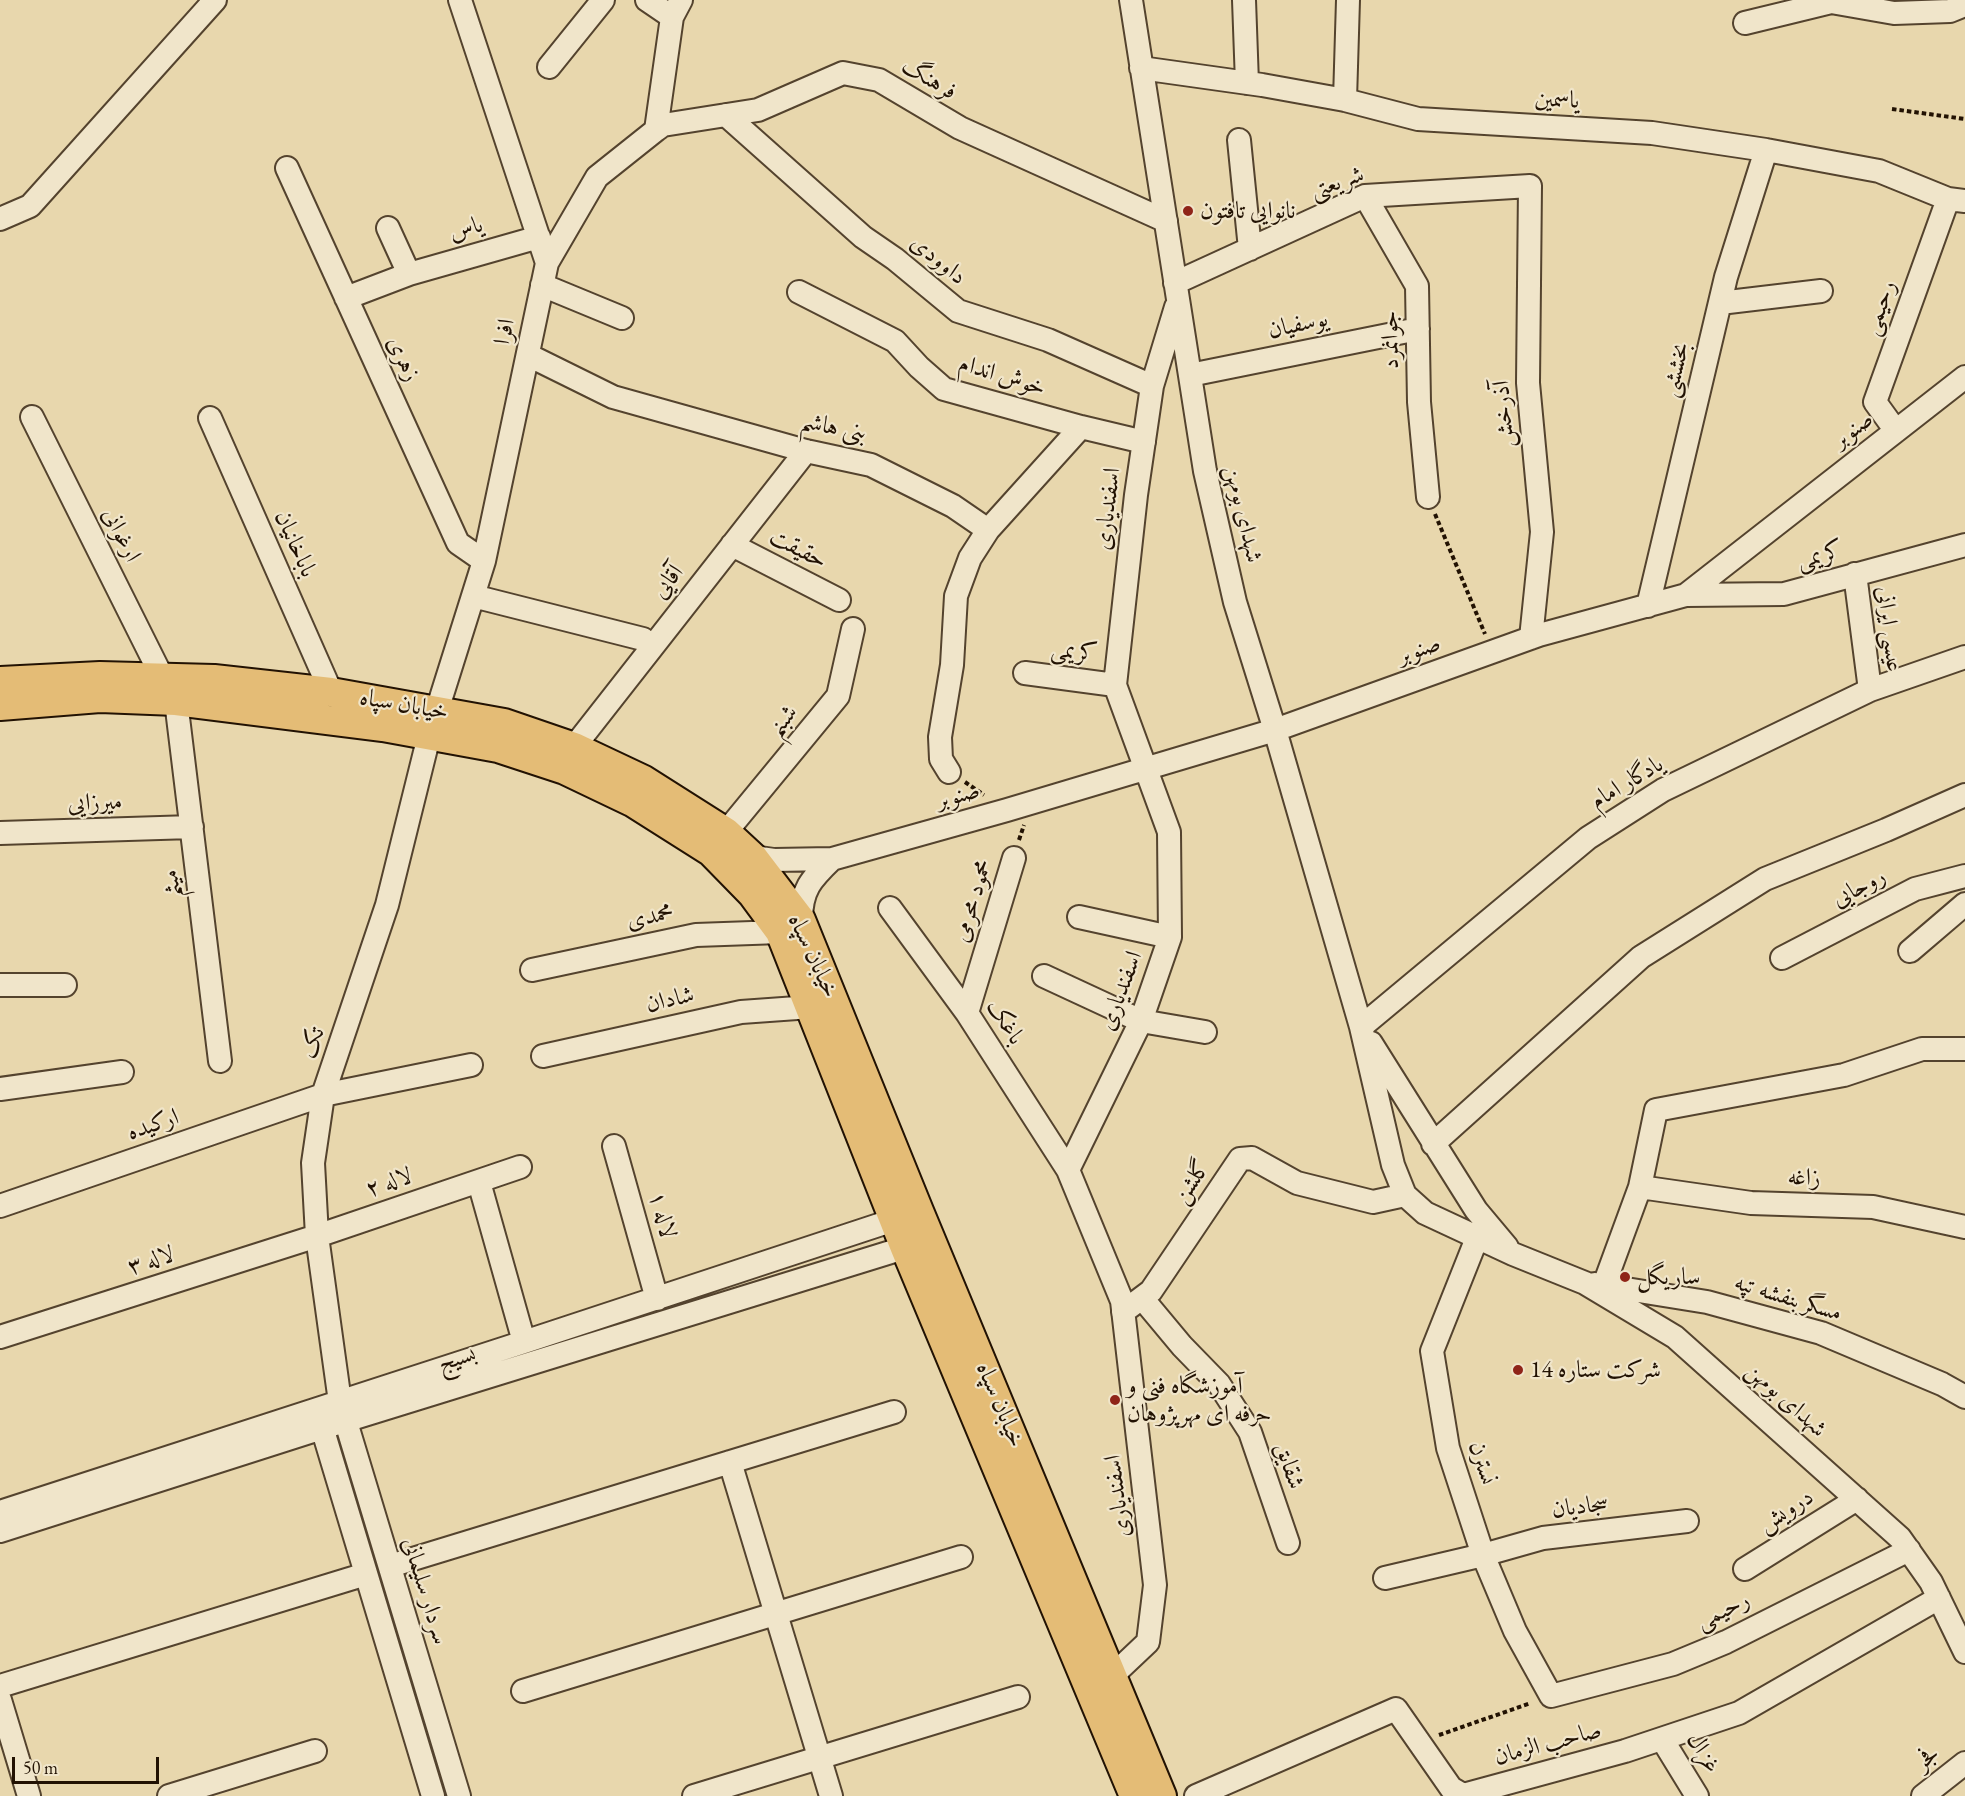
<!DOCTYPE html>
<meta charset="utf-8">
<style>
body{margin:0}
#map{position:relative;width:1965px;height:1796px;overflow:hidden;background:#e8d7ad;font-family:"EB Garamond",serif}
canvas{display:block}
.scale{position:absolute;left:12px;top:1757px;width:147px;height:27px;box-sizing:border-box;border:3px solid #221203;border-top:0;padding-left:8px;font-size:18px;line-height:21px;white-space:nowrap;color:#221203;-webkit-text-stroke:4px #f0e5ca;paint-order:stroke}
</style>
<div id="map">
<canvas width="1965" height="1796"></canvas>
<div class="scale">50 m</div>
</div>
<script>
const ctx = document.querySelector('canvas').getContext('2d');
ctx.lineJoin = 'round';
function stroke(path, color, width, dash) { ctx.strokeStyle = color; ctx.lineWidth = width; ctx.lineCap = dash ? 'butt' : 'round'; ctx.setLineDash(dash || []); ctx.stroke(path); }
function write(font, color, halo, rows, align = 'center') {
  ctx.font = font + ' "EB Garamond",Amiri,serif'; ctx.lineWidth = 4.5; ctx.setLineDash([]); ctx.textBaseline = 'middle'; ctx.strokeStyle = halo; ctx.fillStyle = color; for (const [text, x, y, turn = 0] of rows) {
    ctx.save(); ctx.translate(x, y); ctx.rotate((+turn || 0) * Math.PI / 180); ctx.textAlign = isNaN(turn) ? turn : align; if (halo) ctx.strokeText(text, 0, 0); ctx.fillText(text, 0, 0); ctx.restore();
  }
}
const minor = new Path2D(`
 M460,0l87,263
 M647,0l25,17
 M1131,0l74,471 30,131 40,128 86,297 32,138 12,30 20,18 88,41 72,29 90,54 225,201 31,44 34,70
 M1244,0l3,83
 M1745,23l86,-21 63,11 56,-2 15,-6
 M549,67l54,-67
 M1141,68l121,17 83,15 73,19 234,14 114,17 113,21 69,28 17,2
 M1345,100l3,-100
 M726,115l137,122 32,22 63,52 90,29 104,46
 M656,130l7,-5 95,-15 85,-37 36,7 81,48 206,93
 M1239,140l11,109
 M287,168l171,375 26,18
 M1365,196l52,90 2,116 9,95
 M0,219l30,-13 185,-206
 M388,228l21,46
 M1175,283l190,-87 165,-10 -2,197 14,149 -11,106
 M542,285l80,33
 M799,292l96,49 24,26 25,22 137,38 63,15
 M346,298l63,-24 130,-37
 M1720,303l101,-12
 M528,355l85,42 193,54 65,14 82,41 35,24 93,-103
 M1190,375l228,-46
 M32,417l130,260
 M210,418l121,274
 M1896,431l-21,-29 73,-203
 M732,545l107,55
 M1855,574l15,116
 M1686,595l98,-1 181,-49
 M473,596l170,43
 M1648,606l78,-329 40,-127
 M1025,673l90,12
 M176,701l44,360
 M574,747l232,-296
 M949,772l-8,-13 -1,-22 12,-72 4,-69 14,-38 18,-28
 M726,832l112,-136 15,-67
 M0,833l192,-6
 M753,857l21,3 58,-1 175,-49 268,-80 264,-95 147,-40 279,-218
 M890,908l77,105 101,157
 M1079,917l91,20
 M801,920c0,-30 10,-41 31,-61
 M1910,951l55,-47
 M1782,958l133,-69 50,-13
 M532,970l164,-35 84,-3
 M1044,976l97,45 64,11
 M0,985h65
 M967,1013l47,-155
 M1361,1027l227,-189 75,-48 207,-100 95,-33
 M1371,1043l105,167 31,37
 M543,1056l198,-44 70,-5
 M0,1089l122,-17
 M1433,1144l208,-187 124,-78 121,-49 79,-35
 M614,1146l43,153
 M479,1182l45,160
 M1640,1187l111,16 122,4 92,20
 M0,1206l323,-111 148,-30
 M1477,1238l-45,113 16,97 35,107 32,76 36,65 122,-32 53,-22 183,-92
 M1595,1284l112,18 114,31 121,51 23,13
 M1604,1285l36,-98 16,-77 188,-35 78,-26h43
 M1142,1298l40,48 37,38 31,48 38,111
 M1123,1312l28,-21 89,-132 12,-1 45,25 76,19 32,-7
 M0,1337l317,-101 203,-69
 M318,1414l115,382
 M730,1462l101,334
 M0,1512l524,-170 385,-127
 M0,1531l322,-103 598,-185
 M390,1566l504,-154
 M1745,1569l112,-70
 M1385,1578l98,-23 60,-17 144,-17
 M1112,1676l36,-34 7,-57 -33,-284 -54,-131 73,-149 29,-84 -1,-105 -54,-147 21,-190 16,-109 24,-79
 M0,1686l366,-112
 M523,1691l438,-134
 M0,1700l29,96
 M1662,1739l35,57
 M169,1796l146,-45
 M459,1796l-119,-394 -23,-166 -4,-73 10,-68 64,-190 42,-169 55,-175 63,-298 50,-86 59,-47 16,-113 9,-17
 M694,1796l324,-99
 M1196,1796l200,-87 55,79 12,7 162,-44 114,-38 200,-115
 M1923,1796l42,-33`);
const major = new Path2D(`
 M0,681l100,-5 114,3 117,13 173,31 70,24 70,33 82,52 27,25 48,63 118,291 243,585
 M0,706l100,-8 76,3 207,26 115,21 67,22 67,32 79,50 41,42 28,38 125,316 229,548`);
stroke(minor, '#54432e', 26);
stroke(major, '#221203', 32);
stroke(new Path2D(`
 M1892,109l73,10
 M1435,514l50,120
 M965,782l19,13
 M1019,840l5,-15
 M1439,1735l92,-32`), '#221203', 4, [4.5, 3]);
stroke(minor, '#f0e5ca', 22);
stroke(major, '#e4bc76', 28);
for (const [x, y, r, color] of [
 [1188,211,6,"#8f2418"],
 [1625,1277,6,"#8f2418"],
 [1518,1370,6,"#8f2418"],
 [1115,1400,6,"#8f2418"]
]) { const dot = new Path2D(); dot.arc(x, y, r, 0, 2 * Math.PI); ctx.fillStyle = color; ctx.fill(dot); stroke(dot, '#f0e5ca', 2); }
write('24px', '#221203', '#f0e5ca', [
 ["فرهنگ",929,79,31],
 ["یاسمین",1557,100,3],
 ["شریعتی",1337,183,-20],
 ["یاس",466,229,-16],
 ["داوودی",938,260,39],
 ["رحیمی",1880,308,-70],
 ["یوسفیان",1298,325,-12],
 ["افرا",505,332,-78],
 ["جوانمرد",1391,340,-91],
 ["زهری",403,359,65],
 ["بخششی",1676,370,-77],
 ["خوش اندام",1002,376,17],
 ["آذرخش",1504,414,-94],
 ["بنی هاشم",834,428,13],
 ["صنوبر",1853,430,-38],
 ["اسفندیاری",1108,509,-83],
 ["شهدای بومهن",1243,514,77],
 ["ارغوانی",121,535,63],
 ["باباخانیان",295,544,66],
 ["حقیقت",798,549,27],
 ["کریمی",1820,556,-15],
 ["آقایی",668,582,-52],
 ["عیسی ایرانی",1889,629,83],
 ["صنوبر",1419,650,-20],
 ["کریمی",1074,652,7],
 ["خیابان سپاه",404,705,10],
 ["شبنم",783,721,-51],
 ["یادگار امام",1627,783,-31],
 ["صنوبر",958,796,-16],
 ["میرزایی",95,803,-2],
 ["میثم",172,884,-97],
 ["روجایی",1859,888,-28],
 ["محمود محرمی",973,901,-73],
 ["محمدی",650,917,-12],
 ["خیابان سپاه",813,956,65],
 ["اسفندیاری",1121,991,-69],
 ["شادان",670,1000,-13],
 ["باغک",1005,1022,57],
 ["تک",313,1043,-71],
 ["ارکیده",153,1125,-19],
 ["زاغه",1804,1178,2],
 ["گلشن",1192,1182,-56],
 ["لاله ۲",389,1183,-19],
 ["لاله ۱",662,1215,75],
 ["لاله ۳",151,1261,-18],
 ["مسگر بنفشه تپه",1788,1298,17],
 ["بسیج",457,1359,-17],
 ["شهدای بومهن",1786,1400,42],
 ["خیابان سپاه",1000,1405,67],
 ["نسترن",1482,1463,73],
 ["شقایق",1289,1466,72],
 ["اسفندیاری",1118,1496,-97],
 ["سجادیان",1580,1507,-7],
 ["درویش",1786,1511,-32],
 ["سردار سلیمانی",425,1591,73],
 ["رحیمی",1723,1611,-26],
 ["صاحب الزمان",1548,1744,-15],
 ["غزال",1703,1753,59],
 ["فجر",1927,1758,-39]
]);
write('24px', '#221203', '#f0e5ca', [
 ["نانوایی تافتون",1200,211],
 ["ساریگل",1637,1277],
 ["شرکت ستاره 14",1530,1370],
 ["آموزشگاه فنی و",1127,1386],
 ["حرفه ای مهرپژوهان",1127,1414]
], 'left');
</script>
